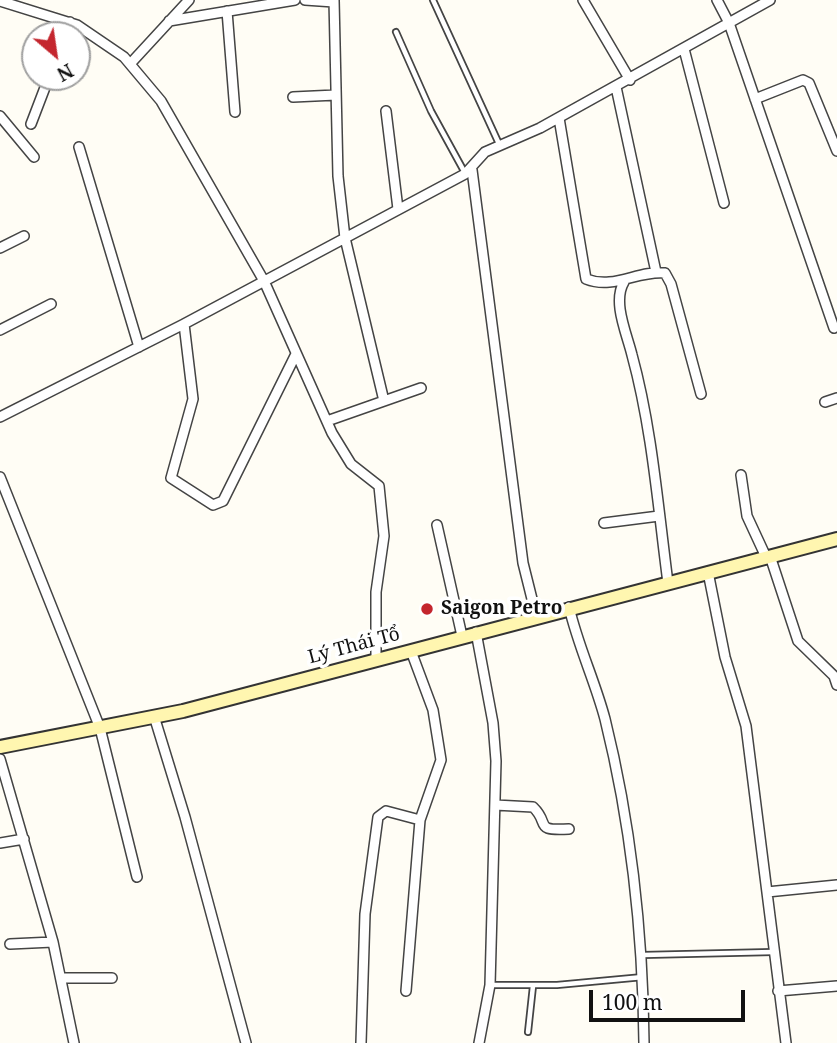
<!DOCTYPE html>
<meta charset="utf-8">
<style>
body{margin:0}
#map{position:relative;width:837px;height:1043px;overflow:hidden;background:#fffdf5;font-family:"Noto Serif",serif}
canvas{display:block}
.north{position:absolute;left:21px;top:21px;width:70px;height:70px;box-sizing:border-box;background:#fff;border:2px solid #a0a0a0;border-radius:50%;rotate:151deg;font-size:19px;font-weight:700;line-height:28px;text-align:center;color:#111}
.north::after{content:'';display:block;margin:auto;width:24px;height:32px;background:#c4262e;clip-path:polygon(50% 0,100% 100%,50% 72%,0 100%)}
.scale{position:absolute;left:589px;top:990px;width:156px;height:32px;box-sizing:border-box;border:4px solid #111;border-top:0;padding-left:9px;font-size:21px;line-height:24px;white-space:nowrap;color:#111;-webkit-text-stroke:5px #fff;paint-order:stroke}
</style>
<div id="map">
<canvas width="837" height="1043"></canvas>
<div class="north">N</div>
<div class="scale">100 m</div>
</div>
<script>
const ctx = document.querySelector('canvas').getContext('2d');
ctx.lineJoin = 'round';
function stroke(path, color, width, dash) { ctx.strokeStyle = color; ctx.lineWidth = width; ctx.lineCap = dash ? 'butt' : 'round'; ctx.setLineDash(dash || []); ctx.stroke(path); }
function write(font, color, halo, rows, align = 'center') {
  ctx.font = font + ' "Noto Serif",serif'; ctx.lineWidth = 7; ctx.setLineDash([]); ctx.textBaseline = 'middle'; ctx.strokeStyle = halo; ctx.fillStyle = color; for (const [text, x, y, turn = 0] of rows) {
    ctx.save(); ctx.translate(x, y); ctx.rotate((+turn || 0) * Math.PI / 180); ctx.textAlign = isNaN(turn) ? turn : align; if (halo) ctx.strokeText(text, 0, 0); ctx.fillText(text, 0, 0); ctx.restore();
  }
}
const service = new Path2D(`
 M433,0l67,146
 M396,32l35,79 34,62
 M643,955l130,-3
 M491,985h66l86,-8
 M528,1032l5,-46`);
const minor = new Path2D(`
 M305,0l29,2
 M334,0l4,176 7,62 39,163
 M583,0l47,80
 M717,0l12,23 105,305
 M0,1l77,24 47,32 37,44 103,180 68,152 19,31 28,22 5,50 -8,56v68
 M227,11l8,101
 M169,21l126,-21
 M65,35l5,-13
 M684,49l40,154
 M130,64l59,-64
 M616,87l40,185
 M293,97l43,-2
 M755,99l48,-19 6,3 28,68
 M386,111l12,98
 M0,116l34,41
 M559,118l27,161c28,11 52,-9 79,-6l6,11 30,110
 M31,124l18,-47
 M79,147l60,200
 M472,170l51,393 13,52
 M0,248l24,-12
 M624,282c-12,20 3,52 8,73 20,73 26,152 36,228
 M184,324l9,75 -22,79 42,27 10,-4 73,-147
 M0,330l51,-26
 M825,402l12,-4
 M0,417l184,-93 281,-150 20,-22 55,-24 230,-128
 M327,421l94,-33
 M741,475l6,41 19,41
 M0,477l100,251 37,149
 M604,523l55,-7
 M437,525l25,111
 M770,556l28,85 36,35 3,9
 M708,572l17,85 21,69 40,317
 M569,607c9,39 26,74 36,112 26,105 38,216 39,324
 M476,632l17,91 3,38 -6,224 -11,58
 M154,716l31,101 61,226
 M0,759l53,183 21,101
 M495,805l38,2c18,17 -1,24 36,22
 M0,843l24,-4
 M767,892l70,-7
 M10,944l43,-2
 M61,978h51
 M406,991l14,-171 21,-60 -8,-50 -22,-59
 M778,991l59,-5
 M361,1043l4,-129 13,-97 8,-6 34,9`);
const secondary = new Path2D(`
 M0,747l183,-36 654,-172`);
stroke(service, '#444', 8);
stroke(minor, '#444', 12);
stroke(secondary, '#333', 16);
stroke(service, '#fff', 4.5);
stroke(minor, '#fff', 9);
stroke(secondary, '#fff6b0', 12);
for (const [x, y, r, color] of [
 [427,609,7,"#c4262e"]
]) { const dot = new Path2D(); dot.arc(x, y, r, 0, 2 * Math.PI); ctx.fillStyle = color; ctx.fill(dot); stroke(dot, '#fff', 2.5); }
write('bold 19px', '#111', '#fff', [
 ["Saigon Petro",441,609]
], 'left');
write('19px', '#111', '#fff', [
 ["Lý Thái Tổ",354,646,-15]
]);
</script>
